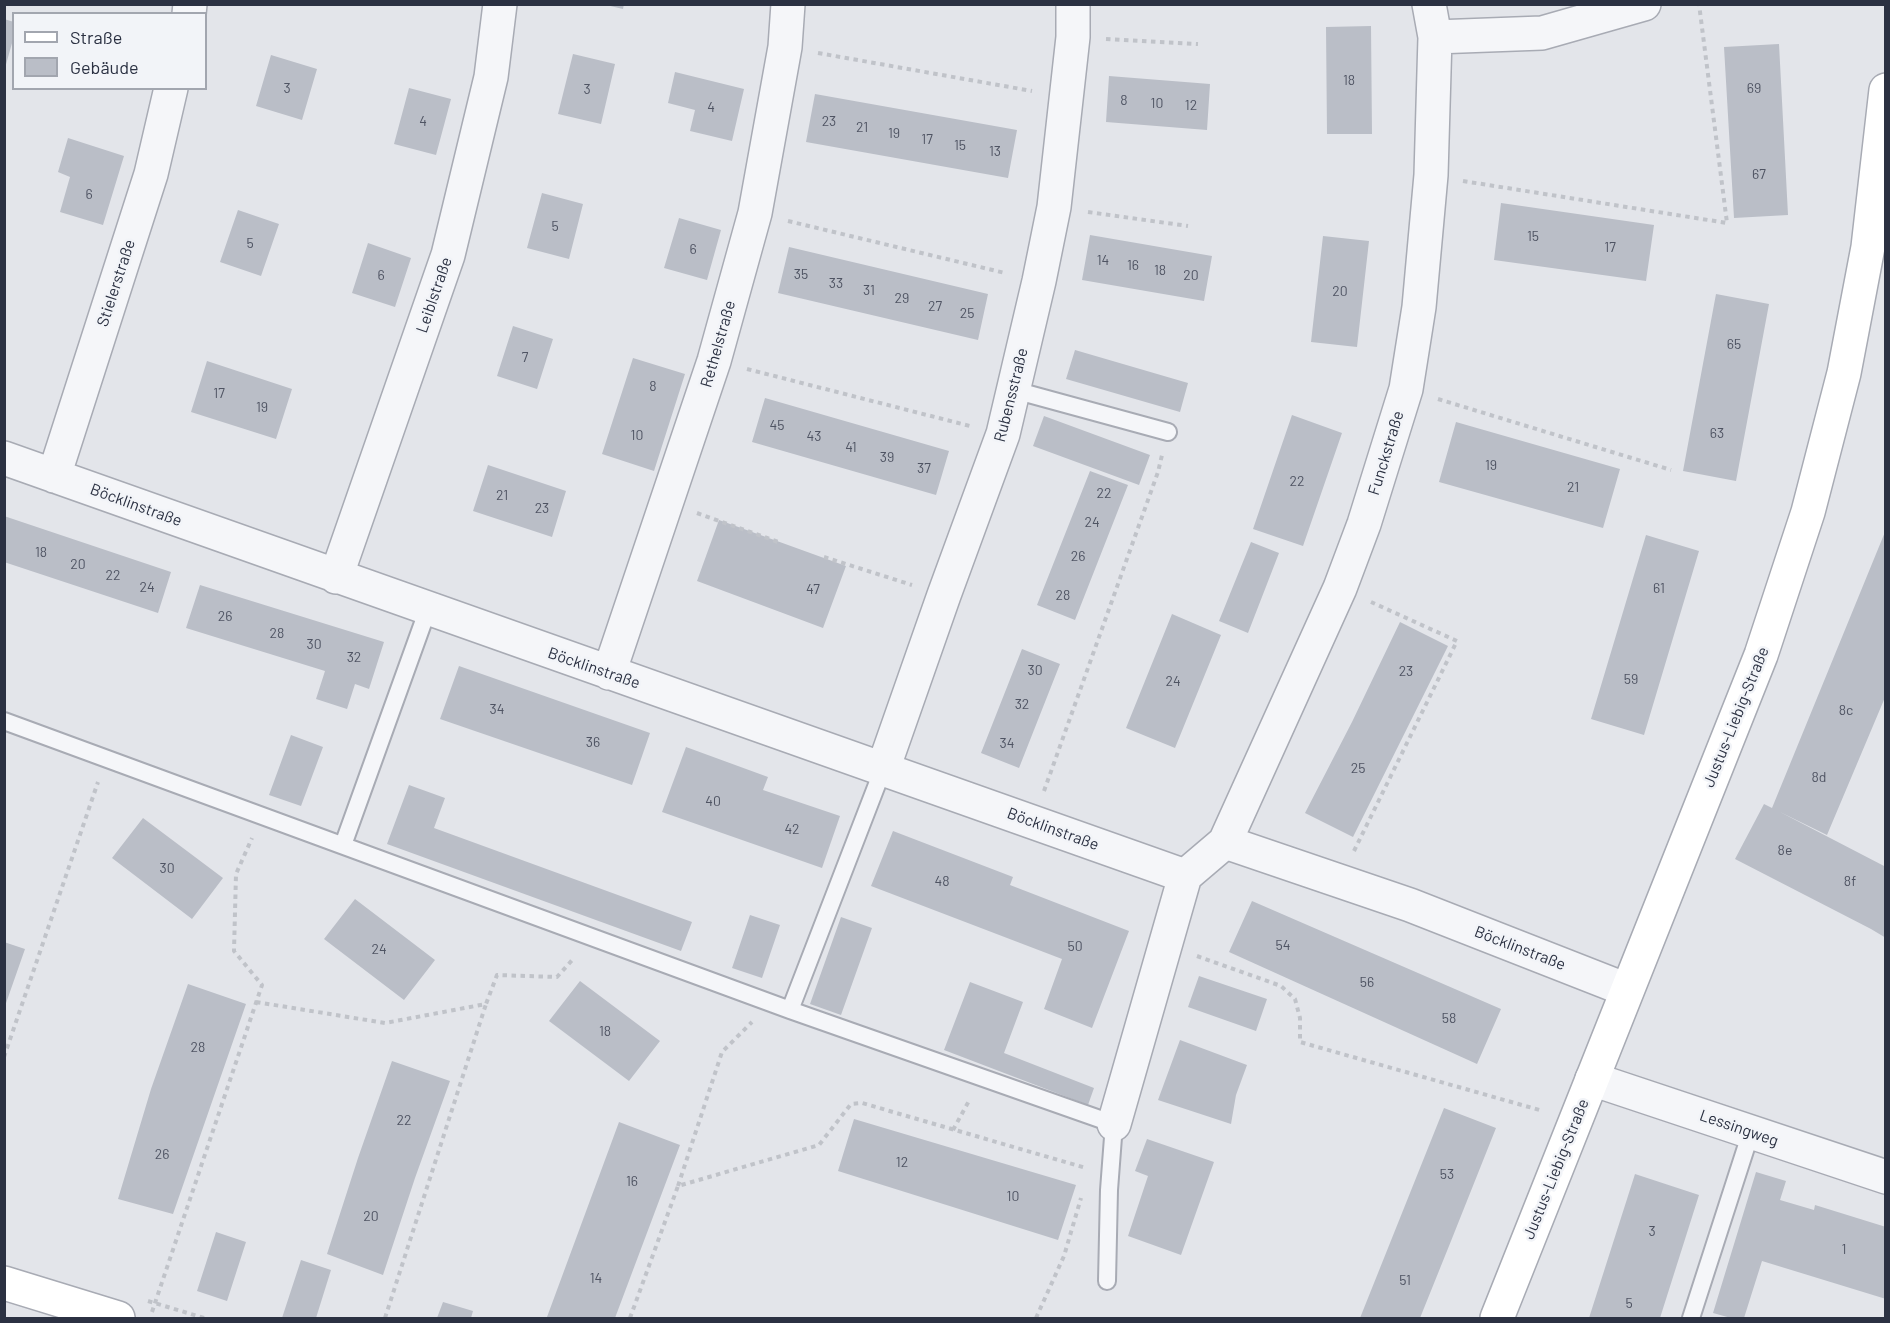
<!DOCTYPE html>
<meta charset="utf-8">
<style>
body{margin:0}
#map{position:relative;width:1890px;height:1323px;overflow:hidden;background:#e3e5ea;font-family:Barlow,sans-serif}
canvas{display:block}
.frame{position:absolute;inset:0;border:6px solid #2b3142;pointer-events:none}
.legend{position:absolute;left:12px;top:12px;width:195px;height:78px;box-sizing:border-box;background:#f2f4f8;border:2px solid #a2a6af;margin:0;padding:8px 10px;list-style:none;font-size:18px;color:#2b3142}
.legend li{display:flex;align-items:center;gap:12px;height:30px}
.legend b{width:30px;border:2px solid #a2a6af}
</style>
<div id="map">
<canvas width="1890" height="1323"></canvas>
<div class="frame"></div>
<ul class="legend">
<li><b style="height:8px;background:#fff"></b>Straße</li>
<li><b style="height:16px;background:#babec7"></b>Gebäude</li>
</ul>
</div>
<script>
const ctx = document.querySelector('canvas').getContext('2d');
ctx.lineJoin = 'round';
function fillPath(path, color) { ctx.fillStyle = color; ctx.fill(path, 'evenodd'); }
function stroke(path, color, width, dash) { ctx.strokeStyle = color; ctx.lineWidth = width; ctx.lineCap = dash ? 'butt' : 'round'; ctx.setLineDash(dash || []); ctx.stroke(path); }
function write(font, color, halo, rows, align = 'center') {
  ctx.font = font + ' Barlow,sans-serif'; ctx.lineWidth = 5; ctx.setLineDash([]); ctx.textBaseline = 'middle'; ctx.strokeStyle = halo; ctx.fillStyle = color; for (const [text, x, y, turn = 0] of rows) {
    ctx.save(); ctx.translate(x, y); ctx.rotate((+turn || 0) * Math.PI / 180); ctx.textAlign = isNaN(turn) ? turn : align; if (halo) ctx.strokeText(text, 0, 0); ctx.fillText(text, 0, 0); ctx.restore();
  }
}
fillPath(new Path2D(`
 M602,4h22l-1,5z
 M4,19l10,3v14l-9,32z
 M1371,26l1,108h-45l-1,-107z
 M1779,44l9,171 -54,3 -10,-171z
 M573,54l42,10 -14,60 -43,-10z
 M271,55l46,14 -15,51 -46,-14z
 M675,72l69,17 -12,52 -42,-10 5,-21 -27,-7z
 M1109,76l101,8 -3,46 -101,-8z
 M409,88l42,11 -15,56 -42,-11z
 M815,94l202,36 -9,48 -202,-36z
 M68,138l56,18 -21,69 -43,-13 10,-35 -12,-5z
 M542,193l41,11 -14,55 -42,-11z
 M1501,203l153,22 -8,56 -152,-21z
 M238,210l41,14 -18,52 -41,-14z
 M679,218l42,12 -14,50 -43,-12z
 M1090,235l122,21 -8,45 -122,-21z
 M1323,236l46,5 -12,106 -46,-5z
 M368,243l43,15 -16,49 -43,-14z
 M789,247l199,47 -10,46 -200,-47z
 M1716,294l53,10 -33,177 -53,-10z
 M513,326l40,13 -16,50 -40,-13z
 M1075,350l113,33 -8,29 -114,-33z
 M633,358l52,16 -31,97 -52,-17z
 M207,361l85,28 -16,50 -85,-27z
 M765,398l184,53 -13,44 -184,-53z
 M1292,415l50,18 -39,113 -50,-17z
 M1044,416l106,39 -11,30 -106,-39z
 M1456,422l164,47 -17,59 -164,-46z
 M488,465l78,26 -14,46 -79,-26z
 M1090,471l38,14 -53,135 -38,-15z
 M4,516l167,56 -13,41 -154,-51z
 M719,520l127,46 -23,62 -126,-47z
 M1885,532l1,163 -59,140 -47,-23 106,55v71l-15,-9 -136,-70 29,-55 8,4z
 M1646,535l53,16 -55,184 -53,-16z
 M1251,542l28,11 -31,80 -29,-12z
 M200,585l184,57 -15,47 -14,-5 -8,25 -31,-10 9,-28 -139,-43z
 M1172,614l49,21 -46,113 -49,-20z
 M1400,622l48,24 -95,191 -48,-24 47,-91z
 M1022,649l38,15 -41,104 -38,-15z
 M459,666l191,67 -18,52 -192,-66z
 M291,735l32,12 -22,59 -32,-11z
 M686,747l82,30 -5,13 77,26 -18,52 -160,-56z
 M409,785l36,13 -11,30 258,94 -11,29 -294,-107z
 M143,818l80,60 -31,41 -80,-61z
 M893,831l120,46 -3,8 119,46 -37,97 -48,-19 18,-50 -191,-73z
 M355,899l80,61 -31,40 -80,-61z
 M1252,901l249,108 -24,55 -248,-112z
 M750,915l30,10 -18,53 -30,-10z
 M841,917l31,11 -31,87 -31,-11z
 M4,942l21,7 -20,57h-1z
 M1199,976l68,23 -11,32 -68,-24z
 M580,981l80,60 -31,40 -80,-60z
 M970,982l53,20 -19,51 90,35 -6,17 -144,-55z
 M188,984l58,20 -73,210 -55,-15 33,-110z
 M1180,1040l67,25 -11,30 -5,29 -73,-24z
 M392,1061l58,20 -35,97 -32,97 -56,-21 31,-96z
 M1444,1108l52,20 -45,113 -31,77h-60z
 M854,1119l222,66 -18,55 -220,-69z
 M619,1122l61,23 -65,173h-63l-5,-1z
 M1147,1139l67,23 -33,93 -53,-19 20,-60 -13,-5z
 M1756,1172l30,9 -6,19 34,10 1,-5 71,22v72l-124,-38 -18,57h-13l-18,-5z
 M1635,1174l64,21 -39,123h-71z
 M216,1232l30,10 -19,59 -30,-10z
 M301,1260l30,10 -15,48h-34z
 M443,1302l30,9 -2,7h-34z`), '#babec7');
const lane = new Path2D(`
 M1014,390l154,42
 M4,721l786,289 324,114 -5,66 -2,91
 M343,845l85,-236
 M790,1010l93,-241
 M1691,1318l60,-186`);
const street = new Path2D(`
 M189,14l1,-10
 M1435,37l107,-4 102,-29
 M4,458l1181,418
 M54,476l97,-302 20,-86
 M336,577l112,-322 43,-178 9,-73
 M609,673l105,-312 41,-148 30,-166 3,-43
 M883,769l61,-174 59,-161 36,-153 15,-74 19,-170v-33
 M1225,842l115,-254 24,-64 42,-135 13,-82 12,-132 4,-138 -6,-33
 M1592,1079l294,98
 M1114,1124l71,-248 40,-34 185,63 217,85`);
const secondary = new Path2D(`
 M4,1283l114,35
 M1497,1318l264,-663 47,-143 36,-139 24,-126 18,-157`);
stroke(lane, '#a8abb4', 20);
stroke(street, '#a8abb4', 36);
stroke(secondary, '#a8abb4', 36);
stroke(new Path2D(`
 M1106,39l92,5
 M818,53l214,38
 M1463,181l264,42 -28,-219
 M1088,212l100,14
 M788,221l217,52
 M747,369l223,57
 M1438,399l233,71
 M697,513l84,30
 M824,557l88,28
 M1044,791l114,-319 4,-17
 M1354,851l103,-210 -86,-39
 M1197,956l84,30 14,13 5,19v24l243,69
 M256,1002l129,21 101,-19 11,-29 60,2 17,-19
 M4,1057l94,-275
 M953,1130l17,-31
 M678,1186l44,-134 30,-30
 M148,1301l56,17
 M152,1312l110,-327 -28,-34 2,-77 16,-36
 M385,1318l101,-314
 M630,1318l48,-132 141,-41 32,-41 11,-1 224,65
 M1036,1318l28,-62 17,-58`), '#c0c3c9', 4, [4.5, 4.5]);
stroke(lane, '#f5f6f9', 16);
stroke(street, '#f5f6f9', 33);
stroke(secondary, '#fff', 33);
write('14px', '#4f5463', null, [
 ["18",1349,80],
 ["3",287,88],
 ["69",1754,88],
 ["3",587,89],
 ["8",1124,100],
 ["10",1157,103],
 ["12",1191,105],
 ["4",711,107],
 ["4",423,121],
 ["23",829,121],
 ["21",862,127],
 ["19",894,133],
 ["17",927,139],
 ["15",960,145],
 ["13",995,151],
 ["67",1759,174],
 ["6",89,194],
 ["5",555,226],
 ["15",1533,236],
 ["5",250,243],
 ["17",1610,247],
 ["6",693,249],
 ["14",1103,260],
 ["16",1133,265],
 ["18",1160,270],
 ["35",801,274],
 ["6",381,275],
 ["20",1191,275],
 ["33",836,283],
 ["31",869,290],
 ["20",1340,291],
 ["29",902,298],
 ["27",935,306],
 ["25",967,313],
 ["65",1734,344],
 ["7",525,357],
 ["8",653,386],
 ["17",219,393],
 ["19",262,407],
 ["45",777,425],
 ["63",1717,433],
 ["10",637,435],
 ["43",814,436],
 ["41",851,447],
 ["39",887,457],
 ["19",1491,465],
 ["37",924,468],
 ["22",1297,481],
 ["21",1573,487],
 ["22",1104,493],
 ["21",502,495],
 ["23",542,508],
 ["24",1092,522],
 ["18",41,552],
 ["26",1078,556],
 ["20",78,564],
 ["22",113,575],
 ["24",147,587],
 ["61",1659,588],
 ["47",813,589],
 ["28",1063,595],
 ["26",225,616],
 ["28",277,633],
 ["30",314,644],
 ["32",354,657],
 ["30",1035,670],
 ["23",1406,671],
 ["59",1631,679],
 ["24",1173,681],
 ["32",1022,704],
 ["34",497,709],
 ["8c",1846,710],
 ["36",593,742],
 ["34",1007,743],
 ["25",1358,768],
 ["8d",1819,777],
 ["40",713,801],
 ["42",792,829],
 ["8e",1785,850],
 ["30",167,868],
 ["48",942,881],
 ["8f",1850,881],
 ["54",1283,945],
 ["50",1075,946],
 ["24",379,949],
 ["56",1367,982],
 ["58",1449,1018],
 ["18",605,1031],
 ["28",198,1047],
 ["22",404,1120],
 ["26",162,1154],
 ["12",902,1162],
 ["53",1447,1174],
 ["16",632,1181],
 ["10",1013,1196],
 ["20",371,1216],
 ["3",1652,1231],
 ["1",1844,1249],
 ["14",596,1278],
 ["51",1405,1280],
 ["5",1629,1303]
]);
write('16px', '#2b3142', '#f2f4f8', [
 ["Stielerstraße",116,283,-72],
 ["Leiblstraße",434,295,-71],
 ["Rethelstraße",718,344,-74],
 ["Rubensstraße",1011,395,-76],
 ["Funckstraße",1386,453,-73],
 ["Böcklinstraße",136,505,20],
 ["Böcklinstraße",594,668,19],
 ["Justus-Liebig-Straße",1736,717,-68],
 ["Böcklinstraße",1053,829,20],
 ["Böcklinstraße",1520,948,21],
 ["Lessingweg",1739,1128,19],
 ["Justus-Liebig-Straße",1556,1169,-68]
]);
</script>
